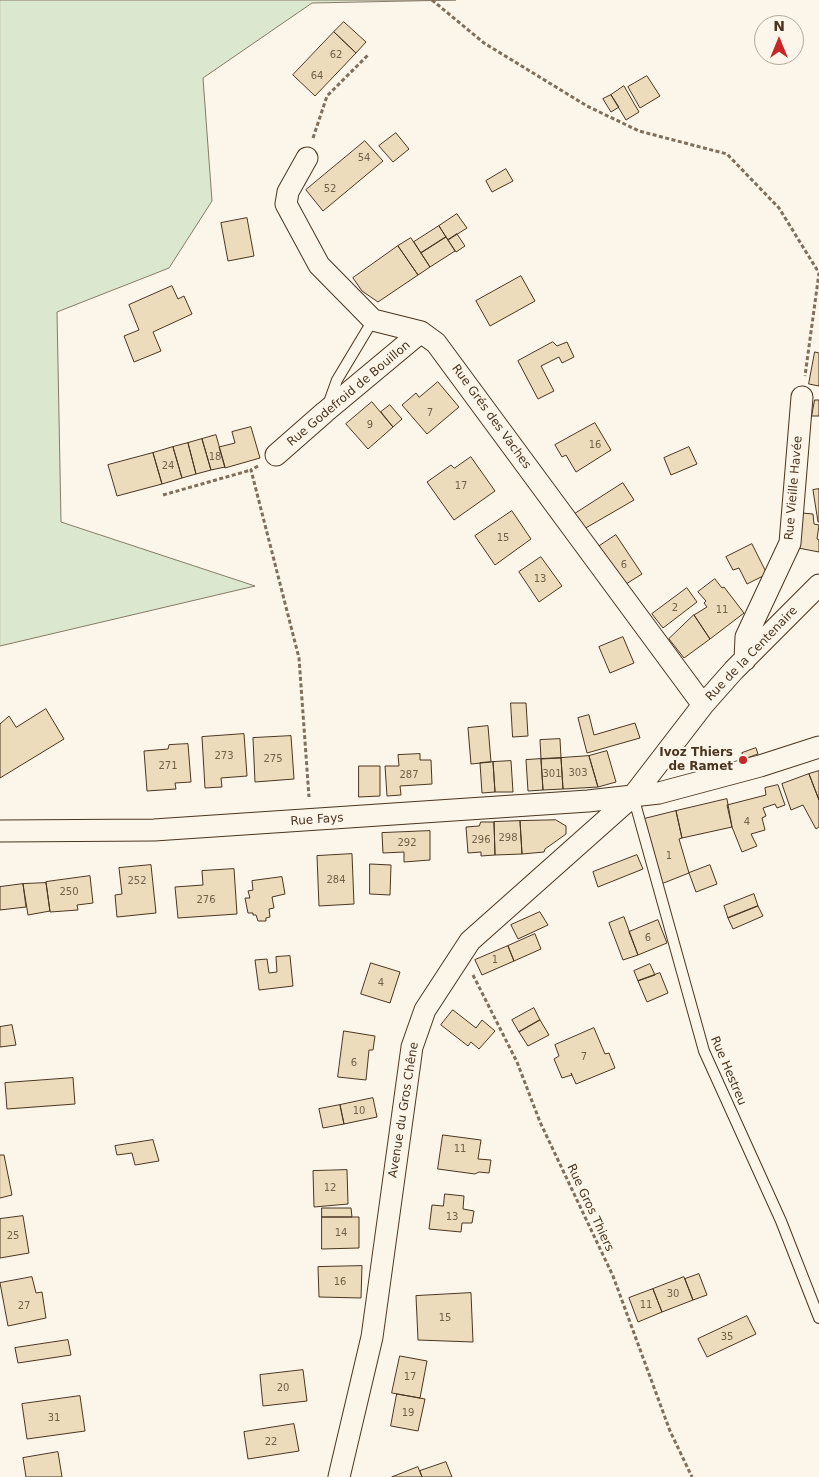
<!DOCTYPE html>
<meta charset="utf-8">
<style>
body{margin:0}
#map{position:relative;width:819px;height:1477px;overflow:hidden;background:#fbf6e9;font-family:"DejaVu Sans",sans-serif}
canvas{display:block}
.north{position:absolute;left:754px;top:15px;width:50px;height:50px;box-sizing:border-box;background:#fbf6e9;border:1px solid #b4a999;border-radius:50%;rotate:0deg;font-size:14px;font-weight:700;line-height:20px;text-align:center;color:#4a3520}
.north::after{content:'';display:block;margin:auto;width:18px;height:22px;background:#c62828;clip-path:polygon(50% 0,100% 100%,50% 72%,0 100%)}
</style>
<div id="map">
<canvas width="819" height="1477"></canvas>
<div class="north">N</div>
</div>
<script>
const ctx = document.querySelector('canvas').getContext('2d');
ctx.lineJoin = 'round';
function fillPath(path, color) { ctx.fillStyle = color; ctx.fill(path, 'evenodd'); }
function stroke(path, color, width, dash) { ctx.strokeStyle = color; ctx.lineWidth = width; ctx.lineCap = dash ? 'butt' : 'round'; ctx.setLineDash(dash || []); ctx.stroke(path); }
function write(font, color, halo, rows, align = 'center') {
  ctx.font = font + ' "DejaVu Sans",sans-serif'; ctx.lineWidth = 4; ctx.setLineDash([]); ctx.textBaseline = 'middle'; ctx.strokeStyle = halo; ctx.fillStyle = color; for (const [text, x, y, turn = 0] of rows) {
    ctx.save(); ctx.translate(x, y); ctx.rotate((+turn || 0) * Math.PI / 180); ctx.textAlign = isNaN(turn) ? turn : align; if (halo) ctx.strokeText(text, 0, 0); ctx.fillText(text, 0, 0); ctx.restore();
  }
}
const green = new Path2D(`
 M0,0h456l-144,3 -109,75 9,123 -43,67 -112,44 4,210 194,64 -255,60z`);
fillPath(green, '#dce7d0');
stroke(green, '#887966', 1);
const building = new Path2D(`
 M344,22l22,20 -10,11 -22,-21z
 M334,32l22,21 -41,43 -22,-21z
 M647,76l13,20 -20,12 -12,-21z
 M624,86l15,26 -13,8 -15,-25z
 M611,95l8,12 -8,5 -8,-13z
 M396,133l13,16 -16,13 -14,-16z
 M365,141l18,20 -60,50 -17,-21z
 M506,169l7,12 -21,11 -6,-11z
 M457,214l10,14 -19,12 -9,-14z
 M247,218l7,38 -26,5 -7,-38z
 M439,226l7,11 -25,16 -7,-11z
 M457,234l8,12 -9,6 -8,-12z
 M446,237l9,14 -25,16 -9,-14z
 M411,238l19,29 -12,8 -20,-29z
 M398,246l20,29 -40,27 -16,-11 -9,-13z
 M521,276l14,25 -45,25 -14,-25z
 M172,286l6,13 6,-3 8,18 -39,18 8,19 -27,11 -10,-26 15,-6 -10,-25z
 M553,342l4,4 10,-4 7,15 -12,6 -3,-6 -18,9 13,25 -16,8 -20,-38z
 M815,352l4,1v33l-10,-2z
 M438,382l21,25 -32,27 -25,-29 14,-12 3,4z
 M815,400h4v16h-7z
 M372,402l21,25 -25,22 -22,-25z
 M390,405l12,14 -9,8 -12,-15z
 M595,423l16,27 -35,22 -10,-17 -4,2 -7,-12z
 M251,427l9,31 -35,10 -6,-21 16,-4 -3,-11z
 M216,435l9,32 -14,3 -9,-31z
 M202,439l9,31 -15,4 -8,-31z
 M188,443l8,31 -14,4 -9,-31z
 M173,447l9,31 -20,6 -9,-31z
 M689,447l8,17 -26,11 -7,-17z
 M153,453l9,31 -45,12 -9,-31z
 M471,457l24,34 -41,29 -27,-38 24,-17 3,3z
 M623,483l11,17 -50,29 -11,-14z
 M819,489v33h-1l-5,-32z
 M512,511l19,28 -36,26 -20,-29z
 M802,513l11,1 1,10 5,1 -2,14 2,1v12l-21,-4z
 M616,535l26,39 -16,10 -28,-37z
 M752,544l15,30 -20,10 -8,-16 -6,2 -7,-13z
 M541,557l21,29 -23,16 -20,-30z
 M715,579l7,9 2,-1 20,26 -34,26 -16,-24 13,-8 -3,-4 2,-2 -8,-9z
 M687,588l10,14 -34,26 -11,-14z
 M694,615l16,24 -26,19 -15,-19z
 M623,637l11,26 -24,10 -11,-26z
 M511,703h15l2,33 -15,1z
 M46,709l18,30 -64,39v-54l9,-8 7,11z
 M589,715l5,20 41,-12 5,15 -53,15 -9,-35z
 M488,726l3,36 -20,2 -3,-36z
 M244,734l3,42 -26,2 1,9 -17,1 -3,-51z
 M291,736l3,43 -39,3 -2,-44z
 M560,739l1,19 -20,1 -1,-19z
 M188,744l3,38 -16,1 1,6 -29,2 -3,-40 24,-2 1,-4z
 M756,748l2,6 -14,5 -2,-6z
 M607,751l9,31 -18,5 -9,-31z
 M420,754v6h11l1,24 -32,2 1,9 -14,1 -2,-30h14l-1,-11z
 M589,756l9,31 -35,2 -2,-31z
 M561,758l2,31 -20,1 -2,-31z
 M541,759l2,31 -15,1 -2,-31z
 M511,761l2,31h-18l-2,-30z
 M493,762l2,30 -13,1 -2,-30z
 M359,766h21v30l-21,1z
 M819,771v29l-10,-26z
 M809,774l10,26v27l-3,2 -13,-24 -12,5 -9,-26z
 M778,785l7,20 -8,3 -2,-4 -12,4 3,8 -4,2 3,12 -14,4 6,12 -15,6 -10,-25 -5,-22 39,-10 -1,-7z
 M727,799l5,28 -50,11 -6,-27z
 M676,811l6,27 -3,1 10,34 -28,11 -17,-65z
 M556,820l10,6v8l-21,15 -1,3 -22,2 -2,-33z
 M520,821l2,33 -27,1 -1,-33z
 M481,822h13l1,33 -14,1v-4l-13,1 -2,-26 13,-1z
 M430,831v29l-26,2v-10l-21,1 -1,-20z
 M352,854l2,50 -35,2 -2,-50z
 M637,855l6,14 -45,18 -5,-15z
 M370,864l21,1 -1,30 -20,-1z
 M151,865l5,48 -39,4 -2,-22 7,-1 -3,-26z
 M710,865l7,19 -21,8 -7,-19z
 M234,869l3,45 -59,4 -3,-31 28,-2 -1,-14z
 M90,876l3,27 -16,2 1,5 -28,2 -4,-30z
 M282,877l3,17 -13,3 2,11 -5,1 1,8 -4,1v3h-8l-2,-6h-3v-2h-5l-3,-15h5l-2,-7 5,-1 -1,-9z
 M46,883l4,28 -22,4 -5,-31z
 M23,884l3,23 -26,3v-23z
 M754,894l4,12 -30,12 -4,-12z
 M758,906l5,10 -30,13 -5,-11z
 M540,912l8,13 -30,14 -7,-14z
 M624,917l14,38 -15,5 -14,-37z
 M658,920l9,23 -29,12 -9,-23z
 M535,934l6,15 -27,12 -6,-15z
 M508,946l6,15 -32,14 -7,-15z
 M290,956l3,30 -34,4 -4,-30 12,-1 2,14 8,-1 -1,-15z
 M371,963l29,9 -10,31 -29,-9z
 M650,964l5,11 -17,6 -4,-10z
 M660,973l8,20 -21,9 -9,-21z
 M534,1008l6,12 -21,12 -7,-12z
 M453,1010l23,18 6,-8 13,11 -16,18 -8,-7 -3,4 -27,-21z
 M540,1020l9,15 -21,11 -9,-14z
 M12,1025l4,20 -16,2v-20z
 M594,1028l11,26 4,-1 6,15 -39,16 -5,-11 1,2 -10,3 -8,-19 5,-3 -4,-11z
 M344,1031l31,5 -2,14h-4l-3,30 -28,-3z
 M73,1078l2,26 -68,5 -2,-26z
 M373,1098l4,19 -33,7 -4,-19z
 M340,1105l4,19 -21,4 -4,-19z
 M443,1135l38,5 -3,19 13,1 -2,13 -10,-1 -4,2 -37,-5z
 M153,1140l6,21 -24,4 -3,-12 -15,2 -2,-9z
 M0,1155h4l8,40 -12,3z
 M347,1170l1,34 -34,3 -1,-36z
 M445,1194l19,2 -1,13 11,2 -2,12h-10l-1,9 -32,-3 3,-24 11,1z
 M322,1208h29l1,9h-30z
 M23,1216l6,37 -29,5v-39z
 M322,1217h37v31l-37,1z
 M362,1266l-1,32 -42,-1 -1,-30z
 M699,1274l8,21 -14,5 -8,-21z
 M32,1277l4,16 6,-1 4,26 -38,8 -8,-43z
 M684,1277l9,23 -31,12 -9,-23z
 M653,1289l9,23 -24,10 -9,-24z
 M471,1293l2,49 -55,-2 -2,-44z
 M747,1316l9,18 -49,23 -9,-18z
 M68,1340l3,15 -53,8 -3,-15z
 M400,1356l27,5 -7,37 -28,-5z
 M303,1370l4,31 -44,5 -3,-31z
 M397,1394l28,5 -7,32 -27,-5z
 M80,1396l5,35 -58,8 -5,-35z
 M294,1424l5,27 -51,8 -4,-27z
 M58,1452l4,25h-36l-3,-19z
 M446,1462l6,15h-30l-2,-6z
 M418,1467l4,10h-30z`);
fillPath(building, '#ecdcbc');
stroke(building, '#4a3520', 1);
const service = new Path2D(`
 M328,405l9,-25 36,-60
 M633,796l71,255 77,170 38,97`);
const minor = new Path2D(`
 M307,158l-19,34 -2,12 33,61 54,55 48,12 15,11 267,362
 M276,455l49,-43 96,-80
 M745,660l1,-23 44,-94 12,-146
 M0,831l154,-1 434,-29 71,-8 101,-27 59,-19
 M339,1477l33,-140 40,-290 13,-37 45,-69 163,-145 70,-91 31,-35 85,-85`);
stroke(service, '#4a3520', 12);
stroke(minor, '#4a3520', 23);
stroke(new Path2D(`
 M432,0l52,43 103,63 52,25 88,23 52,54 40,65 -14,103
 M313,138l14,-42 41,-41
 M258,466l-7,4 48,188 10,139
 M163,495l88,-25
 M473,975l44,87 23,60 73,154 57,155 22,46`), '#7f6f5c', 3, [4, 2.5]);
stroke(service, '#fbf6e9', 10);
stroke(minor, '#fbf6e9', 21);
for (const [x, y, r, color] of [
 [743,760,5,"#c62828"]
]) { const dot = new Path2D(); dot.arc(x, y, r, 0, 2 * Math.PI); ctx.fillStyle = color; ctx.fill(dot); stroke(dot, '#fbf6e9', 2); }
write('10px', '#725f47', null, [
 ["62",336,55],
 ["64",317,76],
 ["54",364,158],
 ["52",330,189],
 ["7",430,413],
 ["9",370,425],
 ["16",595,445],
 ["18",215,457],
 ["24",168,466],
 ["17",461,486],
 ["15",503,538],
 ["6",624,565],
 ["13",540,579],
 ["2",675,608],
 ["11",722,610],
 ["273",224,756],
 ["275",273,759],
 ["271",168,766],
 ["303",578,773],
 ["301",552,774],
 ["287",409,775],
 ["4",747,822],
 ["298",508,838],
 ["296",481,840],
 ["292",407,843],
 ["1",669,856],
 ["284",336,880],
 ["252",137,881],
 ["250",69,892],
 ["276",206,900],
 ["6",648,938],
 ["1",495,960],
 ["4",381,983],
 ["7",584,1057],
 ["6",354,1063],
 ["10",359,1111],
 ["11",460,1149],
 ["12",330,1188],
 ["13",452,1217],
 ["14",341,1233],
 ["25",13,1236],
 ["16",340,1282],
 ["30",673,1294],
 ["11",646,1305],
 ["27",24,1306],
 ["15",445,1318],
 ["35",727,1337],
 ["17",410,1377],
 ["20",283,1388],
 ["19",408,1413],
 ["31",54,1418],
 ["22",271,1442]
]);
write('12px', '#4a3520', '#fbf6e9', [
 ["Rue Godefroid de Bouillon",349,394,-40],
 ["Rue Grés des Vaches",491,417,54],
 ["Rue Vieille Havée",794,488,-85],
 ["Rue de la Centenaire",752,654,-46],
 ["Rue Fays",317,820,-4],
 ["Rue Hestreu",728,1071,67],
 ["Avenue du Gros Chêne",404,1110,-81],
 ["Rue Gros Thiers",590,1208,65]
]);
write('bold 12px', '#4a3520', '#fbf6e9', [
 ["Ivoz Thiers",733,753],
 ["de Ramet",733,767]
], 'right');
</script>
